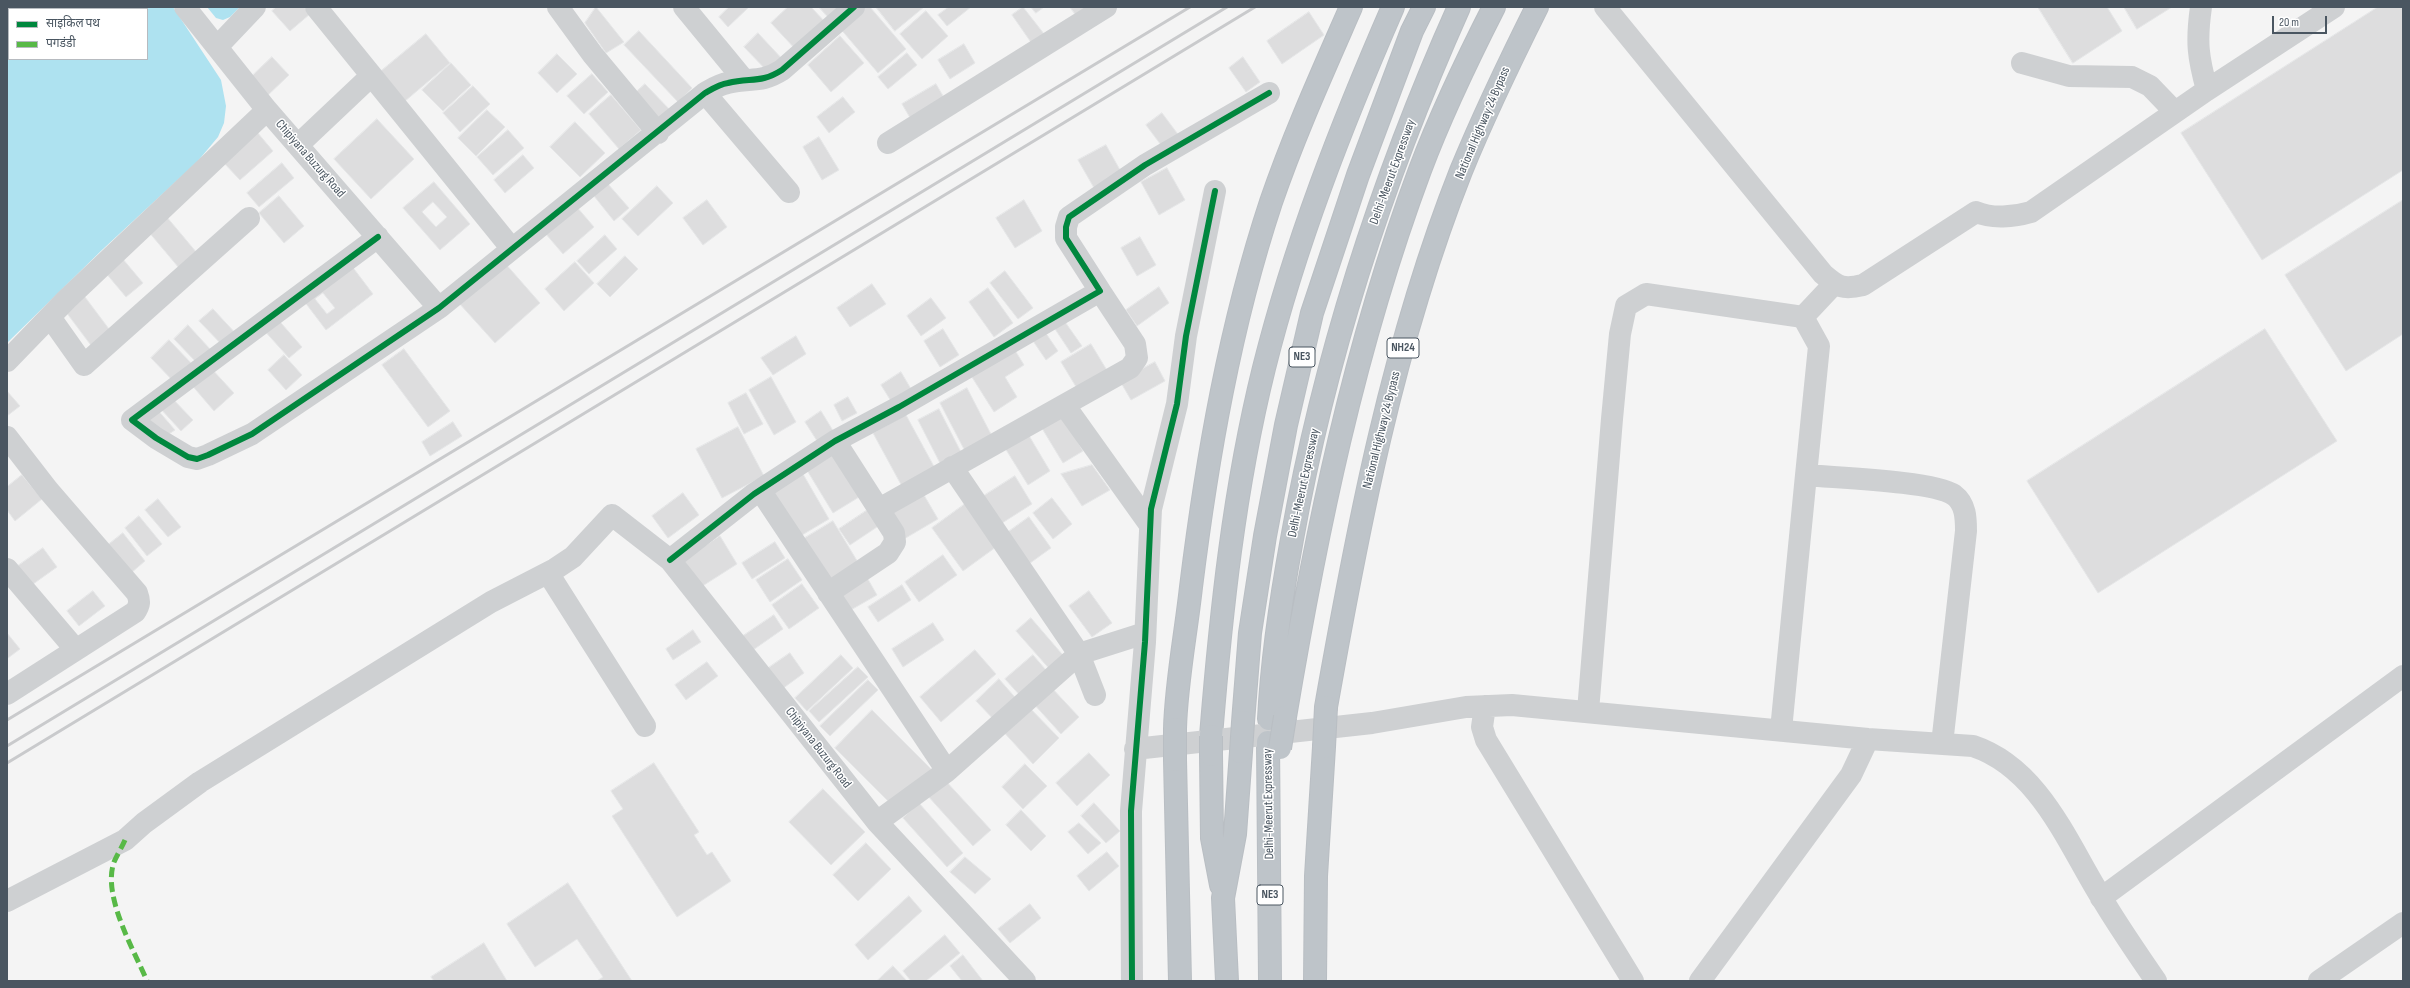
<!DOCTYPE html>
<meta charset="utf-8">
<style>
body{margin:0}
#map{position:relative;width:2410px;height:988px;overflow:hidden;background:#f4f4f4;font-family:"Sofia Sans Condensed","Noto Sans Devanagari",sans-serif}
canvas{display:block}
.frame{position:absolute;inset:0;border:8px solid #4a5661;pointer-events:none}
.legend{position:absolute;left:8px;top:8px;width:140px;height:52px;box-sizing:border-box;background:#fff;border:1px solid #b7bbc0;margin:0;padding:5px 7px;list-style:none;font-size:12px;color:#4a5661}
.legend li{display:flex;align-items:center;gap:8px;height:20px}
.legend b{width:20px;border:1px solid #b7bbc0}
.scale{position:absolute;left:2272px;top:16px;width:55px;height:18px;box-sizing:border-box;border:2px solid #4a5661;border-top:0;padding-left:5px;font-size:12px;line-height:14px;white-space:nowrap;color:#4a5661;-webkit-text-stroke:3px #fff;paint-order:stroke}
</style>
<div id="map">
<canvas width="2410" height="988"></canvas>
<div class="frame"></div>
<ul class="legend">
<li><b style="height:5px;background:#00873e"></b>साइकिल पथ</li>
<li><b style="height:5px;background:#58b947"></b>पगडंडी</li>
</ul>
<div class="scale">20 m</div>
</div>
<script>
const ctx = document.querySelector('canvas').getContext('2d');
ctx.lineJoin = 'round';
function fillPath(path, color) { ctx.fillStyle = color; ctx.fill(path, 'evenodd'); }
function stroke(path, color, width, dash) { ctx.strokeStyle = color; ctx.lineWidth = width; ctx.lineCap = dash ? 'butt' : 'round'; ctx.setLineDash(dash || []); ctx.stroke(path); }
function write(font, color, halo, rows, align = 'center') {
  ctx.font = font + ' "Sofia Sans Condensed",sans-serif'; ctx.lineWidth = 3; ctx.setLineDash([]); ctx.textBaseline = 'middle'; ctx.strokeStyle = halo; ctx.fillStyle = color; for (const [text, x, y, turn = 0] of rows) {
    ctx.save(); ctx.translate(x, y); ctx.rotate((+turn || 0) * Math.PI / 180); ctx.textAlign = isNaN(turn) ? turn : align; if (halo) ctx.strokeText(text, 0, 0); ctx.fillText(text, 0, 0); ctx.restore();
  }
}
fillPath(new Path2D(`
 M7,7h166l48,73 5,26 -2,17 -6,14 -21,25 -94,87 -96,94zM9,9h138v50h-138z
 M207,7h33l-10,10 -7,3 -7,-2z`), '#aee2f0');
const building = new Path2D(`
 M276,7h28l6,7 -20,17 -18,-20z
 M596,7l28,35 -18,11 -21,-30z
 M729,7h20l-21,20 -9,-10z
 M788,7h23l16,17 -29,28 -27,-29z
 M819,7h21l-11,11z
 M862,7h8l36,42 -28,24 -39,-46z
 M876,7h48l-29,24z
 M949,7h22l-24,19 -9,-11z
 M1023,7l25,32 -13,9 -23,-33z
 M1031,7h13l-8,6z
 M1070,7h25l-16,12z
 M2038,7h69l15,24 -49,32z
 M2124,7h48l-35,22z
 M2378,7h25v163l-141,90 -81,-127z
 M926,11l22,25 -26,23 -22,-25z
 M1309,12l15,23 -42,29 -15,-23z
 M639,31l53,57 -14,14 -54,-57z
 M758,33l27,29 -14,13 -27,-28z
 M426,34l24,29 -52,44 -24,-30z
 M840,36l24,27 -33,29 -23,-27z
 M964,44l11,19 -25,16 -12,-19z
 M907,53l10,12 -29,24 -10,-12z
 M557,54l20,20 -20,19 -19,-20z
 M272,57l17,18 -24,23 -17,-18z
 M1243,57l17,25 -14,10 -17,-24z
 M451,63l20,22 -28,26 -21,-21z
 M592,74l16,18 -24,22 -17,-18z
 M645,84l27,28 -12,11 -27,-28z
 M936,84l10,17 -34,20 -10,-17z
 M473,86l17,18 -30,28 -17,-19z
 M611,95l30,35 -22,19 -30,-35z
 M843,97l12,15 -26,21 -12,-16z
 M487,110l18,17 -29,29 -18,-18z
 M1162,113l18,24 -16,12 -18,-24z
 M377,119l37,40 -43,40 -37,-40z
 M575,122l30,31 -25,24 -30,-30z
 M508,130l16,18 -31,27 -16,-18z
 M257,132l16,19 -33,29 -17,-18z
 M819,137l20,33 -17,10 -19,-33z
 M1106,145l18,32 -27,16 -19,-33z
 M523,155l11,13 -29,25 -11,-13z
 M282,163l12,15 -35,29 -12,-14z
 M1167,168l18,32 -26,15 -18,-33z
 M434,182l36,42 -30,26 -37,-42zM433,202l14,15 -11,10 -14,-15z
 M608,184l21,24 -15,13 -20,-25z
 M657,186l16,17 -35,33 -16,-17z
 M279,196l25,30 -20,17 -25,-30z
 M707,200l20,27 -24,18 -20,-27z
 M1024,200l18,31 -27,17 -19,-30z
 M2403,200v134l-57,37 -61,-96z
 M576,206l18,21 -31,27 -18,-21z
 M166,216l31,37 -18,15 -31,-37z
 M605,235l12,14 -28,25 -12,-13z
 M1140,237l16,28 -19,11 -16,-28z
 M625,256l13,13 -28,28 -13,-13z
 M122,258l21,25 -17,14 -21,-25z
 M348,261l25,33 -47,36 -25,-33zM323,293l12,15 -8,6 -12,-15z
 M504,262l36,41 -45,40 -37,-41z
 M575,262l19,21 -30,28 -19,-22z
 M1005,271l28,37 -15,11 -28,-36z
 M872,284l14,20 -36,23 -13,-19z
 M1159,287l10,16 -32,23 -11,-16z
 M988,288l25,35 -19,14 -25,-35z
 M82,293l30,40 -19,15 -30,-40z
 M931,298l15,20 -25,18 -14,-20z
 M213,309l26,28 -14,11 -26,-27z
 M275,316l27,31 -13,11 -27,-30z
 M1063,319l19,27 -11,7 -18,-27z
 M188,325l22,24 -14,13 -22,-23z
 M943,329l16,26 -19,12 -16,-26z
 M1043,329l15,22 -12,9 -15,-22z
 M2265,329l72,112 -239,152 -71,-112z
 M796,336l10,18 -33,21 -12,-17z
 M169,340l25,26 -18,18 -25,-26z
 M1091,344l17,28 -30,18 -17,-28z
 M1013,347l11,18 -19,12 12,20 -23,15 -24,-38z
 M404,349l46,62 -22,16 -46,-62z
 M284,355l18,20 -16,15 -18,-20z
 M1155,362l10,19 -34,19 -11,-19z
 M209,366l25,27 -20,18 -24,-28z
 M901,372l10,17 -20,12 -10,-16z
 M771,377l25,45 -22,13 -25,-45z
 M967,388l27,52 -27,15 -27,-52z
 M7,391l13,15 -13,10z
 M746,393l17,31 -19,10 -16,-31z
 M170,396l23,24 -12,11 -22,-24z
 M848,397l9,16 -15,8 -8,-16z
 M156,408l19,22 -14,9 -19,-19z
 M939,409l25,49 -21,11 -25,-49z
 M821,411l14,23 -16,10 -14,-22z
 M1061,412l22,39 -20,12 -23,-38z
 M906,415l31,57 -33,18 -31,-57z
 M453,422l9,14 -32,20 -8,-14z
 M738,427l26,49 -42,22 -26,-49z
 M1028,434l22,37 -22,14 -23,-37z
 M836,448l28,46 -31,19 -28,-46z
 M1092,465l18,25 -28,16 -21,-32z
 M803,474l26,45 -32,19 -26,-45z
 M22,475l20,24 -27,22 -8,-11v-23z
 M1015,476l17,28 -33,21 -17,-28z
 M921,490l17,29 -34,20 -17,-29z
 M683,493l16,22 -31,23 -16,-22z
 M1052,498l20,26 -19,15 -20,-26z
 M158,499l23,28 -13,10 -23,-27z
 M965,504l31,43 -33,24 -31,-43z
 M872,507l11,16 -33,22 -11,-16z
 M139,516l23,28 -15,12 -22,-28z
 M1029,517l22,31 -25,18 -22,-31z
 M833,521l26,43 -33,20 -26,-43z
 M123,533l22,28 -14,12 -23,-28z
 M720,536l17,28 -36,23 -17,-27z
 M775,542l10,16 -33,21 -10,-16z
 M43,548l14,19 -28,20 -14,-19z
 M943,555l14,20 -38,27 -14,-20z
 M788,559l14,21 -32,22 -14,-22z
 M865,574l12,21 -28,16 -13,-21z
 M802,584l17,24 -30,21 -17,-24z
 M902,585l9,15 -33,22 -10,-15z
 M93,591l12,15 -26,20 -12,-15z
 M1089,591l23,32 -20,14 -23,-31z
 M774,615l9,14 -30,21 -10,-14z
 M1031,618l37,43 -15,12 -37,-42z
 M933,623l11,17 -41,27 -11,-18z
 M693,630l8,12 -28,18 -7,-11z
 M7,633l13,16 -12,9 -1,-1z
 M975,650l21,24 -55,48 -21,-25z
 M790,653l14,20 -26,19 -14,-21z
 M841,655l12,13 -46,43 -12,-13z
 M1033,655l19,22 -28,23 -19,-21z
 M707,662l11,14 -32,24 -11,-15z
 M858,667l10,10 -49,45 -10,-11z
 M999,679l21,24 -22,21 -22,-23z
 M868,680l10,10 -48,46 -10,-10z
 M1050,686l29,31 -18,17 -29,-32z
 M1025,703l34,35 -26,26 -34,-37z
 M872,710l59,59 -37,38 -59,-59z
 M1089,753l21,22 -33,31 -21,-23z
 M654,763l45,69 -5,3 13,20 5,-3 19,29 -54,36 -65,-101 11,-7 -12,-18z
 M1025,764l22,22 -24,23 -21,-22z
 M944,779l47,51 -18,16 -46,-51z
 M823,789l42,43 -34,33 -42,-43z
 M919,803l44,50 -16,14 -44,-49z
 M1094,803l26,28 -14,12 -25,-27z
 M1021,810l25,26 -15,15 -25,-26z
 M1079,823l22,20 -13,11 -20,-22z
 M866,843l25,26 -33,32 -25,-26z
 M1107,852l12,14 -30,25 -12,-15z
 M965,857l26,22 -16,15 -25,-22z
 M568,883l64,98h-35l6,-4 -26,-38 -42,28 -28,-43z
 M909,896l13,15 -54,49 -13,-15z
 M1030,904l11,14 -31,25 -12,-14z
 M945,935l15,18 -34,28h-15l-8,-10z
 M484,943l23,38h-73l-3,-4z
 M963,955l20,26h-21l-12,-15z
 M893,966l14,15h-30z`);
fillPath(building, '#ddddde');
stroke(building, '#e5e6e7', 1);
const highway = new Path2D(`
 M1326,707c32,-181 67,-364 135,-536 23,-56 49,-110 76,-164
 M1285,717c31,-185 69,-370 135,-547 21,-56 47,-110 74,-163
 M1269,719c3,-61 12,-120 23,-180 33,-184 91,-362 167,-532
 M1243,722l7,-89 15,-97 21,-111 26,-112 46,-138 54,-144 12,-24
 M1175,729c1,-45 11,-96 16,-142 16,-129 39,-261 80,-385 23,-67 52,-131 80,-195
 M1211,736c10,-124 23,-247 53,-368 31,-124 78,-244 129,-361
 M1268,742l2,239
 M1211,755l1,83 9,47
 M1175,760l5,221
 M1227,981l-4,-83 12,-64 6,-82
 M1315,981l1,-105 8,-129`);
stroke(highway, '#b9bec3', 24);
stroke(new Path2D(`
 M185,7l82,103 172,198
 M316,7l196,242
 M558,7l35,48 65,78
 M684,7l60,73
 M1605,7l218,267c15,13 20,16 40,11l113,-73c16,7 38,5 55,0l176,-122 127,-83
 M2201,7c-5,35 -3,50 6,83
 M217,47l38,-40
 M2022,63l47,13 63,1 18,9 25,26
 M705,93l84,99
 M888,143l218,-136
 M298,145l73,-69
 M378,237l-246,183 24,18 32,19 9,2 11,-4 44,-21 187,-126 266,-215c7,-4 15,-9 23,-10 22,-6 32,1 54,-13l72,-63
 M50,317l34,48 165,-147
 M1803,317l16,29 -13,129
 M1803,317l31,-33
 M7,361l59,-61 201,-190
 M1065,406l85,119
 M7,437l41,53 89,103c3,8 3,12 -2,19l-128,82
 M952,467l127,187 16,41
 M760,490l187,281
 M879,509l251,-141 7,-10 -2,-14 -35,-53
 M670,560l84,-66 81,-53 64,-34 201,-116 -34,-53v-11l3,-10 76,-52 124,-72
 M7,569l69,81
 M548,573l97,153
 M828,593l60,-40 7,-11 -1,-9 -59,-92
 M1485,706l-3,21 4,13 147,241
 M1588,711l24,-292 8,-85 6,-28 20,-12 157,23
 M1781,730l25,-255c31,3 127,6 148,20 12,9 12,24 12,36l-24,213
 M1135,749l237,-26 94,-16 46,-2 356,34 105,7c66,22 94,96 128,151 17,29 36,56 55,84
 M877,822l70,-51 132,-117 66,-21
 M2101,898l302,-222
 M7,901l118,-61 19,-17 56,-41 291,-180 64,-33 18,-12 39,-42 58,45 207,262 148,159
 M1132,981l-1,-170 14,-169 6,-133 26,-105 9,-68 29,-145
 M1700,981l151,-206 17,-36
 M2319,981l84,-58`), '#ced0d2', 22);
stroke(highway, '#bec4c9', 22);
stroke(new Path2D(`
 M7,720l1183,-713
 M7,746l1220,-739
 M7,763l1248,-756`), '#c9cacc', 3);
const highwayBridge = new Path2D(`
 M1211,736v19
 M1324,747l2,-40
 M1280,748l5,-31
 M1241,752l2,-30
 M1175,760v-31`);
stroke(highwayBridge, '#b9bec3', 24, []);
stroke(highwayBridge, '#bec4c9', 22);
stroke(new Path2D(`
 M125,840c-3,7 -8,15 -11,22 -12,34 20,88 33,119`), '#58b947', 5, [10, 5]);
stroke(new Path2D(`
 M378,237l-246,183 24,18 32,19 9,2 11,-4 44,-21 187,-126 266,-215c7,-4 15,-9 23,-10 22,-6 32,1 54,-13l72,-63
 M670,560l84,-66 81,-53 64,-34 201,-116 -34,-53v-11l3,-10 76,-52 124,-72
 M1132,981l-1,-170 14,-169 6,-133 26,-105 9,-68 29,-145`), '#00873e', 6);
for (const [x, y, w] of [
 [1403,348,32],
 [1302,357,26],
 [1270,895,26]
]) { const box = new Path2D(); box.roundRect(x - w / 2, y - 10, w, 20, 3); ctx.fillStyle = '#fff'; ctx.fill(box); stroke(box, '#4a5661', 1); }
write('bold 12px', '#4a5661', null, [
 ["NH24",1403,348],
 ["NE3",1302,357],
 ["NE3",1270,895]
]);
write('13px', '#4a5661', '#fff', [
 ["National Highway 24 Bypass",1483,123,-67],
 ["Chipiyana Buzurg Road",310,159,49],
 ["Delhi-Meerut Expressway",1393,172,-70],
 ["National Highway 24 Bypass",1382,430,-76],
 ["Delhi-Meerut Expressway",1304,483,-78],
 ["Chipiyana Buzurg Road",818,748,52],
 ["Delhi-Meerut Expressway",1269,804,-91]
]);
</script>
